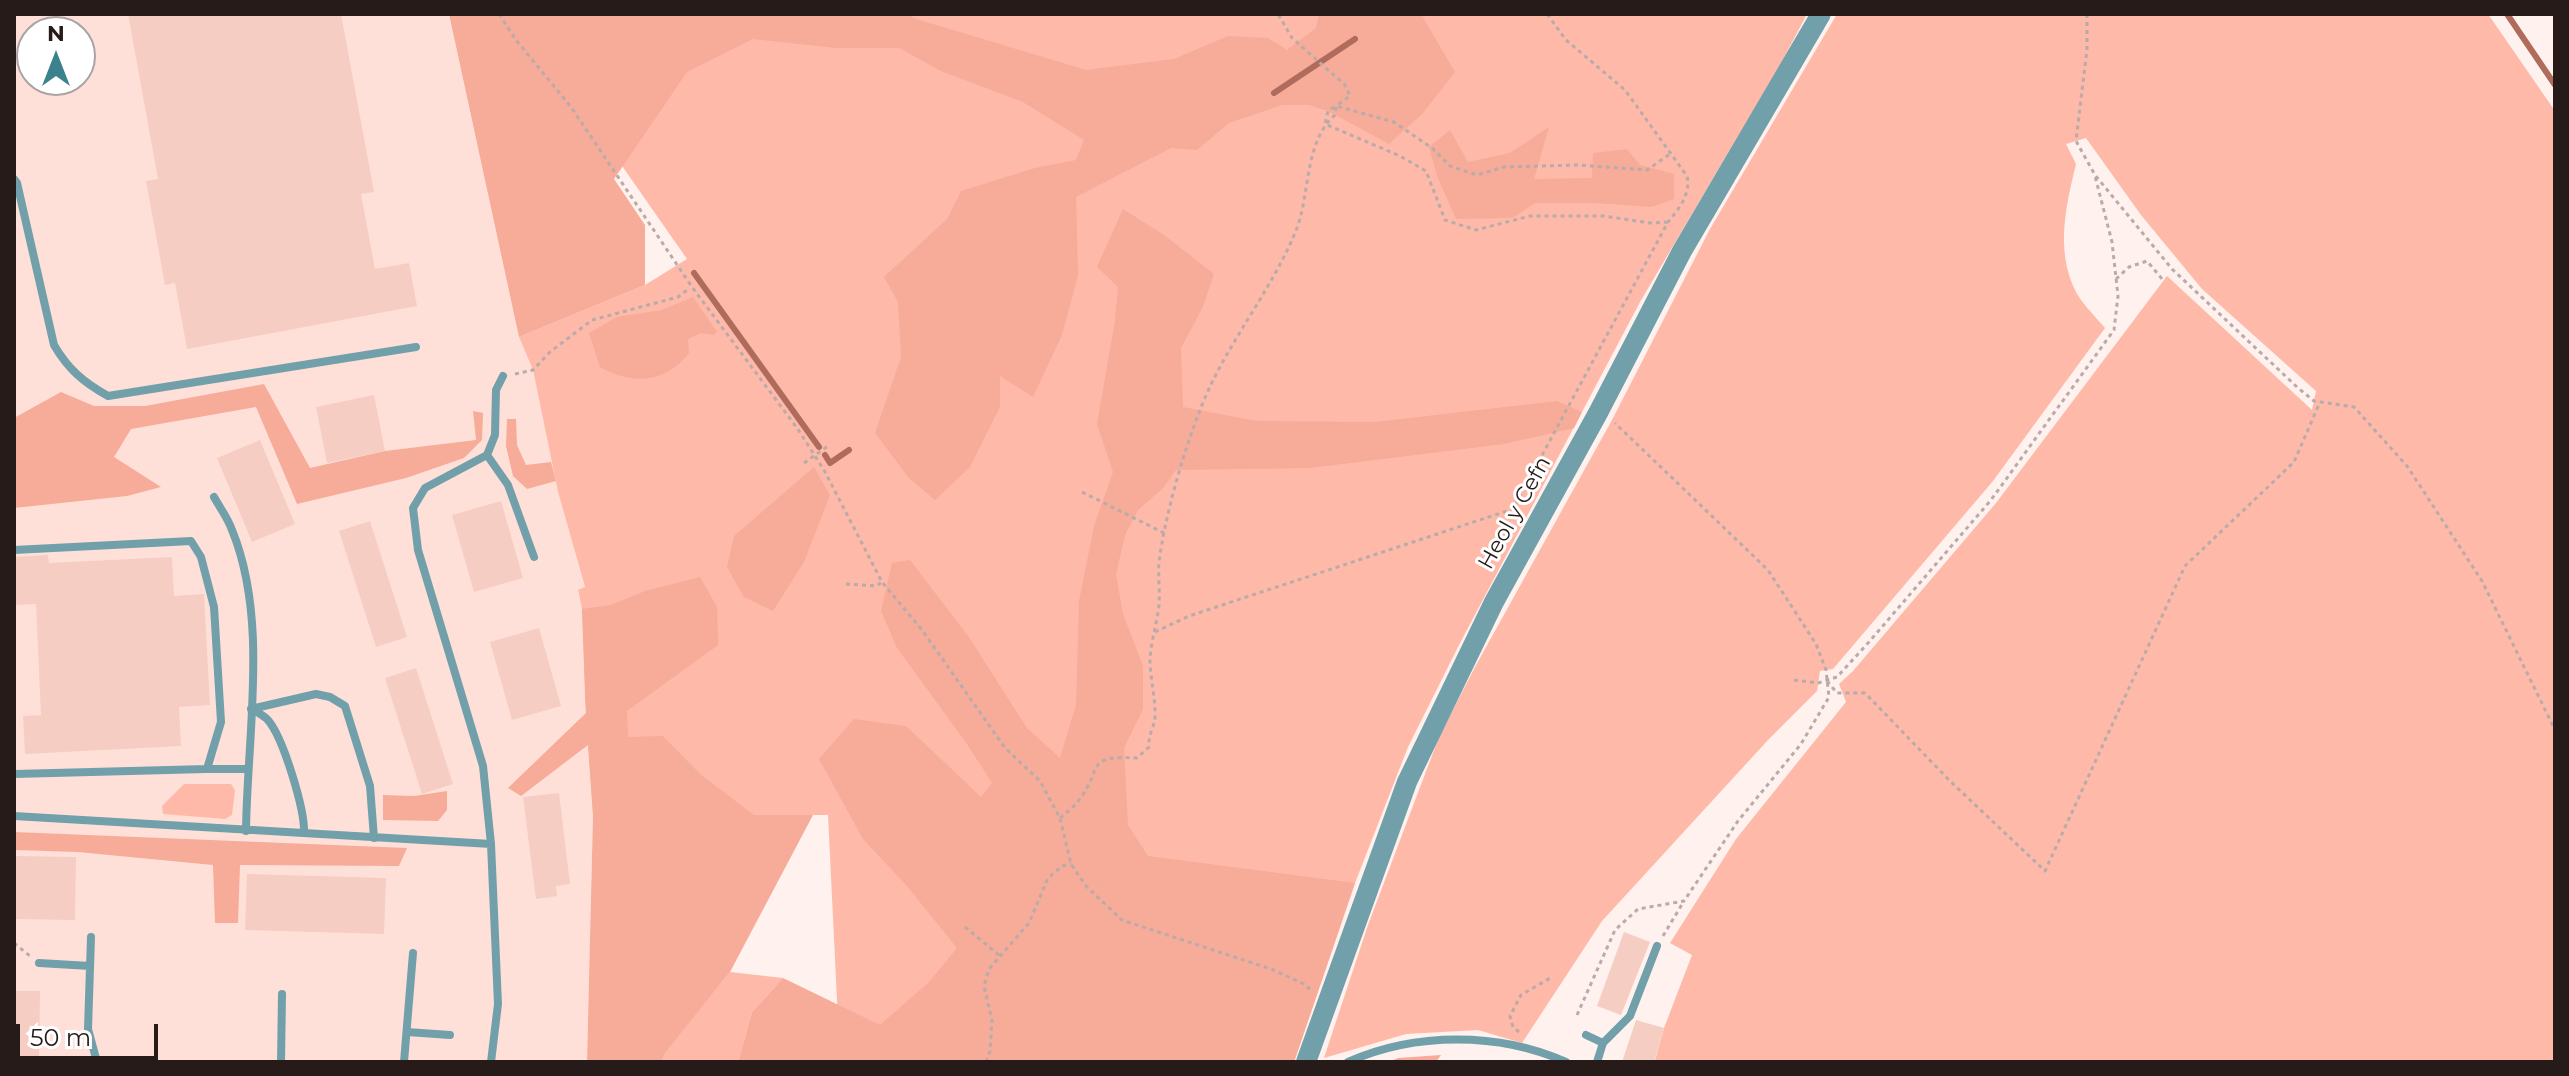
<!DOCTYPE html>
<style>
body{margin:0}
#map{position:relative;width:2569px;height:1076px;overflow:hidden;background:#fef1ee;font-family:Montserrat,sans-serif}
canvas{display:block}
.frame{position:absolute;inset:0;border:16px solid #261b19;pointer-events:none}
.north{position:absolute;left:16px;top:16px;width:80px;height:80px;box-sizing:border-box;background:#fff;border:2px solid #a8a4a3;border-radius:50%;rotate:0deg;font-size:22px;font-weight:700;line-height:32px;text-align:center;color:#261b19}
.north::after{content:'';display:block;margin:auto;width:28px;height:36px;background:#3c818e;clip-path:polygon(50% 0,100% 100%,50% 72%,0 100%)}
.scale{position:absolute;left:16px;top:1024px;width:142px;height:36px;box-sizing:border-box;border:4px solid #261b19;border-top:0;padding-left:10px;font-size:24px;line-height:28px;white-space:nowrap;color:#261b19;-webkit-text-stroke:6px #fff;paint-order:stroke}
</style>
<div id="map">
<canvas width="2569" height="1076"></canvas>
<div class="frame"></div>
<div class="north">N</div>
<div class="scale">50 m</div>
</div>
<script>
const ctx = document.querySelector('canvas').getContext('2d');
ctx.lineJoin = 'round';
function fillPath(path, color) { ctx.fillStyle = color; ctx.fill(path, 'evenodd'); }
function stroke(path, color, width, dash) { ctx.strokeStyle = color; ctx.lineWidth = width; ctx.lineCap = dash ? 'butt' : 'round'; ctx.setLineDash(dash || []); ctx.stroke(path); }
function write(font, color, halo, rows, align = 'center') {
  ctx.font = font + ' Montserrat,sans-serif'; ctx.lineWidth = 6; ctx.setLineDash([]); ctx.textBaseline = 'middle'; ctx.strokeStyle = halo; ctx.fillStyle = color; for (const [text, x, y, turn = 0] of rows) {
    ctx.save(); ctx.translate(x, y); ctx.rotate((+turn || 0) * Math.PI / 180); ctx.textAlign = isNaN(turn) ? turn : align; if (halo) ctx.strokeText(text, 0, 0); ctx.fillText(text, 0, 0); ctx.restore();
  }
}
fillPath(new Path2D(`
 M14,14h435l70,323 14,33 25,122 27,96 -7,3 4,18 3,92 8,114 -6,247h-573zM32,32h48v48h-48z`), '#ffe0d8');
fillPath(new Path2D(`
 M692,14h1115l-26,49 -141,239 -181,343 -51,102 -53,136 -61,179h-454l-12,-247h-235l-8,-114 -3,-92 -4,-19 7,-3 -27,-95 -25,-122 -14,-33 126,-52 42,-26 -104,-149z
 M1837,14h651l67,97v951h-892l-8,-2 9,-32 28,-73 -22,-12 66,-104 110,-137 -7,-18 14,-13 143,-168 171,-227 145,134 4,-19 -114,-102 -61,-74 -55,-77 -20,6 10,20c-10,41 -20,84 -2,124 6,14 21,28 31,40l-112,153 -160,188 -13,2 -3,20 -49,49 -166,181 -80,122 -44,-13 -72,4 -82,24 44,-133 71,-188 36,-70 137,-247 98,-191z
 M184,784h47l4,6 -3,25 -7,4 -62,-5 -1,-8z
 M730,972l53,6 -31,34 -14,50h-76l1,-8z`), '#ffb9a8');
fillPath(new Path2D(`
 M449,14h462l2,4 173,52 88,-11 54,-23 40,2 19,12 29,-22 3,-14h102l34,58 -32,41 -34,31 -61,-33 -19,-6h-27l-53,18 -32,27 -26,-2 -95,49 2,78 -16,60 -29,62 -33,-21v31l-30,60 -35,33 -26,-22 -34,-45 26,-76 -3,-55 -14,-25 63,-58 14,-28 74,-23 41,-8 8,-20 -61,-38 -82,-31 -42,-23h-63l-83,-9 -66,33 -73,107 31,46v60l-126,52z
 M1549,127l-15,52 58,-1 1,-25 34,-4 13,16 34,9v25l-23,8 -56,-4h-60l-23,15 -56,1 -19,-43 -8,-29 21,-17 18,32 42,-9z
 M1123,209l41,26 50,39 -12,35 -21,39 2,59 74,14 118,1 182,-21 25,11 -8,16 -70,16 -194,24 -134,2 -13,18 -25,22 -13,25 -9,39 7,40 20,52v43l-19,39 4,77 20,31 207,27 -61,179h-556l14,-50 31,-34 97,47 49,-43 28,-34 -50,-62 -44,-47 -44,-80 35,-40 52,7 75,71 11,-14 -27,-42 -68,-93 -16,-37 11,-48 18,-3 58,76 59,92 33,30 16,-53 3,-104 15,-75 19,-54 -16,-48 18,-103 3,-34 -21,-20z
 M693,297l24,35 -4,3 -12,-2 -13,6 1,14c-24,31 -57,32 -89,14l-11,-34 28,-16 45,-7z
 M264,384l46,84 75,-17 91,-11 -3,-29 10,2 -1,27 -18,18 -58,20 -109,26 -41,-97 -125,22 -17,28 47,30 -34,9 -113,12v-90l47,-26 33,14h51z
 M507,419h9l1,26 9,20 25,-3 5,19 -29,8 -14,-13 -7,-30z
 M814,467l16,28 -26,67 -31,49 -29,-14 -17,-30 7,-31z
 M700,577l17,30 1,38 -91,66 1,26 35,-1 38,39 53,40h59l-83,157 -66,82 -2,8h-75l6,-247 -5,-70 -67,51 -13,-8 78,-75 -4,-104 29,-4 34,-14z
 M447,791v19l-9,11 -55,-1v-25l31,1z
 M14,832l393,16 -8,18 -159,-1 -2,58h-23l-2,-58 -135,-13 -62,-2z
 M1441,1055l-5,7h-47l9,-4z`), '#f7ab99');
stroke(new Path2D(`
 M2507,14l48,71
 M1274,93l81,-54
 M694,273l125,174
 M825,455l5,8 19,-13`), '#af6c5c', 6);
fillPath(new Path2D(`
 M128,14h213l33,178 -13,2 14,75 34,-6 8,43 -230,43 -12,-66 -10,2 -19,-104 12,-2z
 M374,395l11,56 -58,12 -11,-56z
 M260,440l35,84 -43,18 -35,-84z
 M501,501l22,77 -49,14 -22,-77z
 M370,521l37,116 -31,10 -37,-116z
 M48,555l1,8 123,-6 2,39 30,-2 6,111 -31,2 2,39 -156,8 -2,-38 18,-1 -5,-111 -20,1 -2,-48z
 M539,628l22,78 -49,14 -22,-78z
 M416,668l37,116 -31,10 -37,-116z
 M559,793l11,91 -14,2 1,10 -21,3 -13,-102z
 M14,856l62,1 -1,63 -61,-1z
 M247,874l139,4 -2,56 -139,-4z
 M1624,932l26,10 -29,73 -24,-9z
 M14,991h26l-1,71h-25z
 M1636,1020l28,8 -10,34h-32z`), '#f5cdc3');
stroke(new Path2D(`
 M499,14l17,26 55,67 121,180 105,141 27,42 58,112 40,48 83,118 35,33 20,37 11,46 15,22 36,34 149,49 33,15 6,5
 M2087,14v35l-11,92 19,34 77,94 125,118 17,14 40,6 53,59 75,115 73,149
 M1668,222l-18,1 -46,-7h-74l-54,14 -31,-10 -19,-49 -26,-15 -75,-32 3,-13 8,-5 58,16 38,26 18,18 27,9 27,-8 74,-2 69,5 23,-16
 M2116,279l13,-12 18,-6 16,19
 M515,374l18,-4 17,-18 42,-32 86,-23 12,-9
 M804,463l24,-17
 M1082,492l82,41
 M846,584l30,2 6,-4
 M1155,632l34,-16 324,-107 155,-287c11,-13 23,-28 19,-46l-62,-86 -59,-50 -19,-26
 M1794,680l24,3 19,-6 32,-35 122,-142 123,-170 4,-34 -6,-54 -17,-66
 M1827,681l10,12h28l85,88 95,90 140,-305 109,-104 26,-60
 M1060,818c7,-6 14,-11 19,-18 25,-32 4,-45 58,-42l12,-11c-1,-15 7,-21 6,-34 0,-18 -5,-36 -5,-54 1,-18 7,-36 9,-54 1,-14 -1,-29 0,-43 6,-46 24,-109 41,-152 24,-63 69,-115 95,-177 16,-37 8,-90 40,-118l1,-9 14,-10 -5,-11 -53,-47 -14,-24
 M965,927l35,29
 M1663,936l21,-35
 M14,943l16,13
 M1577,1015l38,-85 23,-21 46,-8 54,-80 63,-77 28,-47 -3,-27 -10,-26 -48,-74 -153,-147
 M1519,1032l-6,-5 -3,-11 11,-21 31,-18
 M986,1062l4,-11 2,-31 -8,-34 5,-17 40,-46 19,-45 14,-12 9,-2`), '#b8aba9', 3, [4, 4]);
stroke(new Path2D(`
 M14,179l3,4 37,162c14,24 29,37 54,51l308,-49
 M487,455l21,30 26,72
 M214,497c6,11 14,21 18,33 37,90 15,205 14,301
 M14,550l177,-9 10,16 13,50 7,115 -14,47 -193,5
 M251,709l65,-15 14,3 15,9 25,80 4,52
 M252,709c5,3 11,6 15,10 16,17 38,91 37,114
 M207,769h40
 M14,816l477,28
 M91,937l-3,92 9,33
 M39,963l51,3
 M407,1032l43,3
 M1586,1035l17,8
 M281,1062l1,-68
 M404,1062l9,-109
 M491,1062l7,-58 -7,-160 -8,-78 -65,-216 -5,-42 12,-20 62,-33 8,-20 1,-45 7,-14
 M1348,1062c67,-30 151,-30 218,0
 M1597,1062l6,-19 27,-27 27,-70`), '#71a0aa', 8);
stroke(new Path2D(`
 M1306,1062l101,-280 87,-180 104,-189 84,-162 139,-237`), '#71a0aa', 20);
write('22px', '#261b19', '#fff', [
 ["Heol y Cefn",1515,513,-61]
]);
</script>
